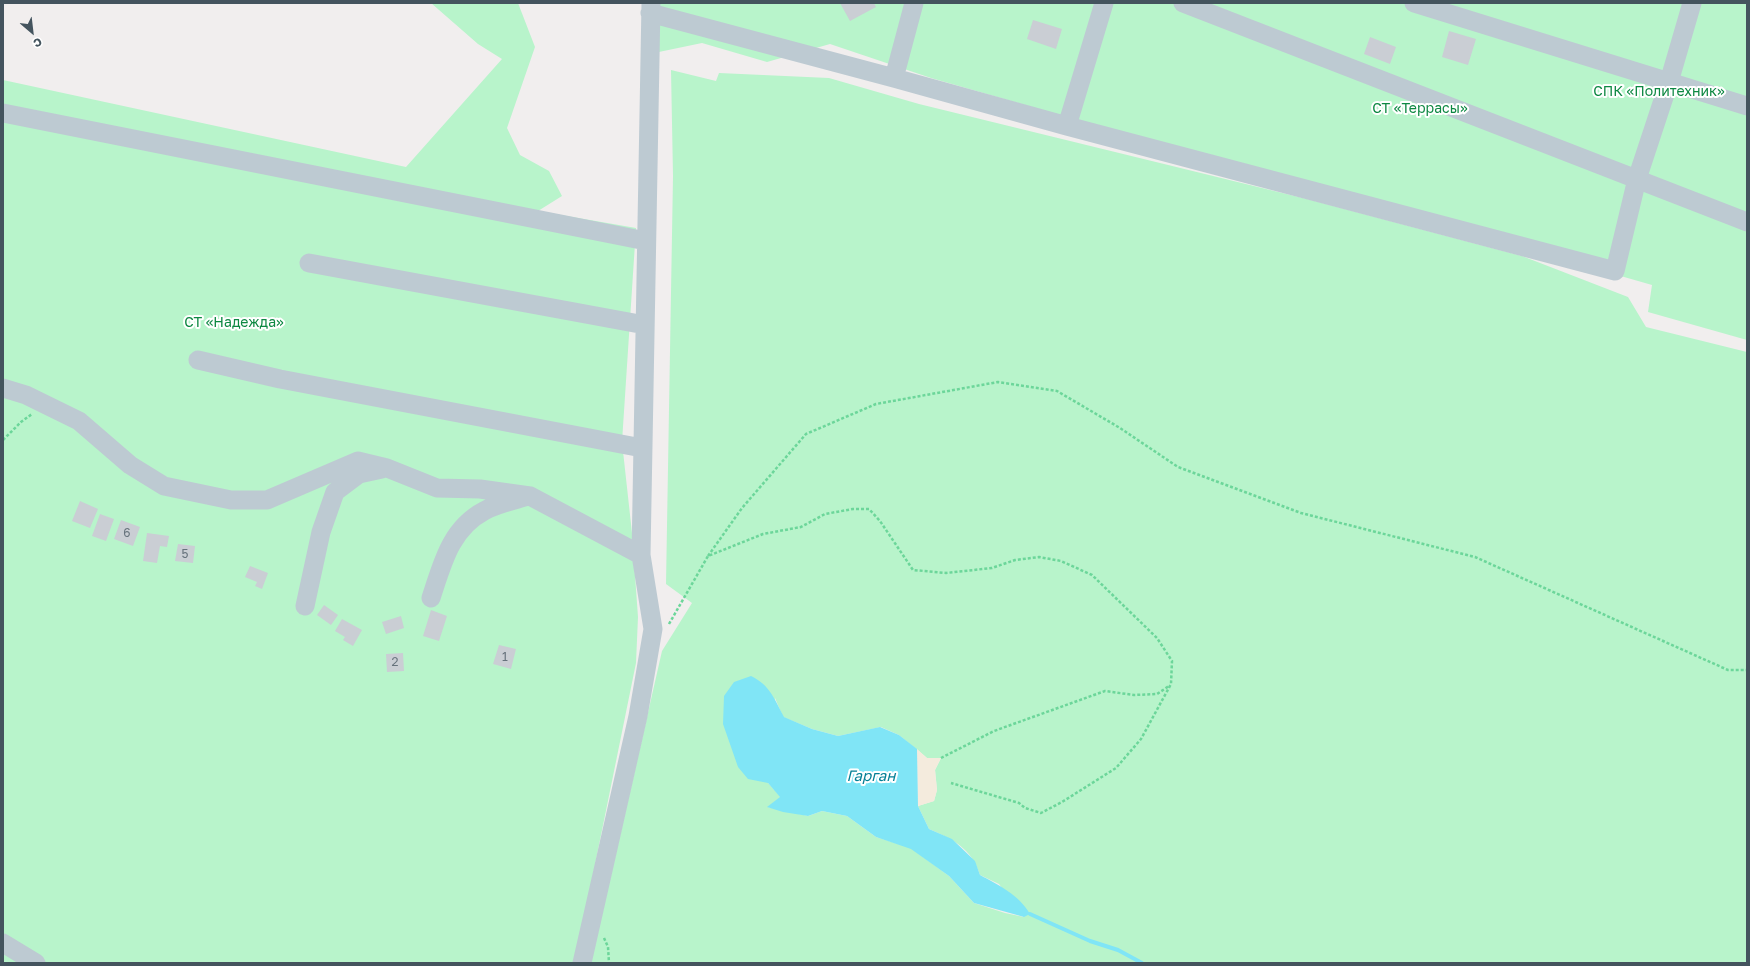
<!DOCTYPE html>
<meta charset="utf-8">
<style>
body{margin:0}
#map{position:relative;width:1750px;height:966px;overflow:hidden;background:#f1eeee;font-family:"Golos Text",sans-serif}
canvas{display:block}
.frame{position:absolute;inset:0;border:4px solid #44545e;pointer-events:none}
.north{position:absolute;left:12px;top:12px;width:40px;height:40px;-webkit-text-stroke:3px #fff;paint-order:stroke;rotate:152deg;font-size:11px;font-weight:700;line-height:16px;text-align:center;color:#44545e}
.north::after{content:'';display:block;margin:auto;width:14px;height:18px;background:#44545e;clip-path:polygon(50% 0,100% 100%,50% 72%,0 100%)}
</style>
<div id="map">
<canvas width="1750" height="966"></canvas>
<div class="frame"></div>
<div class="north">С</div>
</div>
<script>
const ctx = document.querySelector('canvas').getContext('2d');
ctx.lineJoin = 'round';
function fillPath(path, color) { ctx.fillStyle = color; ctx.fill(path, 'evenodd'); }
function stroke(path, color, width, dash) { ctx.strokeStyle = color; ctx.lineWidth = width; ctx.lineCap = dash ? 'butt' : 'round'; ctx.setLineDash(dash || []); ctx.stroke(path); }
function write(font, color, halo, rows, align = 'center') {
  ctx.font = font + ' "Golos Text",sans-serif'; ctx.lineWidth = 4; ctx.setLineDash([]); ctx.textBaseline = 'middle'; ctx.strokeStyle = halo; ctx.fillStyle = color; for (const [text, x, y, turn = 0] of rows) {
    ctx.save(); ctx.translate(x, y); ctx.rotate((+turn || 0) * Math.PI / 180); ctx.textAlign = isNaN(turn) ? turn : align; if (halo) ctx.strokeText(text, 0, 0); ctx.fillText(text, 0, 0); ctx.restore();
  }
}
fillPath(new Path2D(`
 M431,3h87l17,44 -28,81 13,27 29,16 13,25 -24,15 98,17 -14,214 10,91 6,84 -2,46 -61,300h-572v-883l403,87 96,-108 -24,-15z
 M654,3h1093v337l-99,-28 4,-27 -721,-207 -101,-34 -63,18 -65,-19 -48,10z
 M671,70l45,11 3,-8 110,5 90,26 388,95 215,57 106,41 18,30 101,25v611h-1156l71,-312 30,-48 -26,-19 7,-408zM775,698l8,19 29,12 26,7 43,-9 18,8 28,23h14l-6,12 2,20 -3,11 -16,5 11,23c25,11 42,19 51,46l19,9 25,33 -19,-4 -31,-10 -25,-27 -38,-28 -35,-11 -29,-21 -25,-5 -14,5 -40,-9 13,-10 -13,-14z`), '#b8f4cb');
fillPath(new Path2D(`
 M917,749l10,9h14l-6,12 2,20 -3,11 -16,5z`), '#f4ebdd');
fillPath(new Path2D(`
 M751,676c19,9 24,24 33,41l28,12 26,7 42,-9 19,8 18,14 1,57 11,23 23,10 23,22 5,14c19,10 39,20 50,39l-6,3 -7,-2 -43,-12 -25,-27 -38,-27 -35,-12 -29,-21 -25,-5 -14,5 -25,-4 -16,-5 13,-10 -12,-14 -20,-4 -10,-12 -15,-43 1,-28 10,-14z`), '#80e5f6');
stroke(new Path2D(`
 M1030,914l60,27 28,9 24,13`), '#80e5f6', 4);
fillPath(new Path2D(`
 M840,3h34l2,4 -26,14z
 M1033,20l29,9 -6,20 -29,-10z
 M1449,31l27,8 -8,26 -26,-8z
 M1370,37l26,10 -6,17 -26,-10z
 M80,501l18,8 -8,19 -18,-7z
 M100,514l14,5 -8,22 -14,-5z
 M121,520l19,7 -7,19 -19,-7z
 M147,533l22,3 -2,11 -7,-1 -3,17 -14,-2z
 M178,544l17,2 -2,17 -18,-2z
 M250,566l18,7 -6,16 -7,-3 2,-4 -12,-5z
 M324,605l14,10 -7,10 -14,-10z
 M431,610l16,6 -8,25 -16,-5z
 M401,616l3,12 -18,6 -4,-12z
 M342,619l20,11 -9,16 -10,-6 2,-3 -10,-6z
 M499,645l17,4 -5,20 -18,-5z
 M403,653l1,18 -17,1 -1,-18z`), '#caced4');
stroke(new Path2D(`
 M3,440l18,-18 11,-8
 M708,556l34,-48 64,-74 70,-30 122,-22 59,9 63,37 58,39 123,46 174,44 253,113h19
 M669,624l39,-68 55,-22 38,-7 24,-13 28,-5h16l11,12 33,49 33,3 46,-5 23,-8 24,-3 22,4 31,14 65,63 15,23 -1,23 -30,55 -25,29 -54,34 -21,11 -16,-5 -6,-5 -68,-20
 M941,758l53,-27 111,-40 29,4 23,-1 12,-8
 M604,938l4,9 1,16`), '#6cd69a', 2.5, [3, 2]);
stroke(new Path2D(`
 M1183,3l564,219
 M1414,3l333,103
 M650,13l244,65 173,48 548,145 22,-92 32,-97 23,-79
 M894,78l20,-75
 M3,113l643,128
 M1067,126l37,-123
 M309,263l336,62
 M198,360l82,19 362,69
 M3,388l23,7 53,26 51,44 34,21 67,14h36l91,-39 29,7 50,20 43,1 50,7 111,59
 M431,598c11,-33 19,-69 53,-87 12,-7 28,-10 41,-14
 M305,606l16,-74 14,-40 24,-18 23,-5
 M3,943l33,20
 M582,963l56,-247 15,-87 -12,-74 10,-552`), '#bdcad2', 19);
write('12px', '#66727c', null, [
 ["6",127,533],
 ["5",185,554],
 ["1",505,657],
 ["2",395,662]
]);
write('14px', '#0d8842', '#fff', [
 ["СПК «Политехник»",1659,92],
 ["СТ «Террасы»",1420,109],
 ["СТ «Надежда»",234,323]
]);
write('italic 15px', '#037f95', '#fff', [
 ["Гарган",871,776]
]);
</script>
